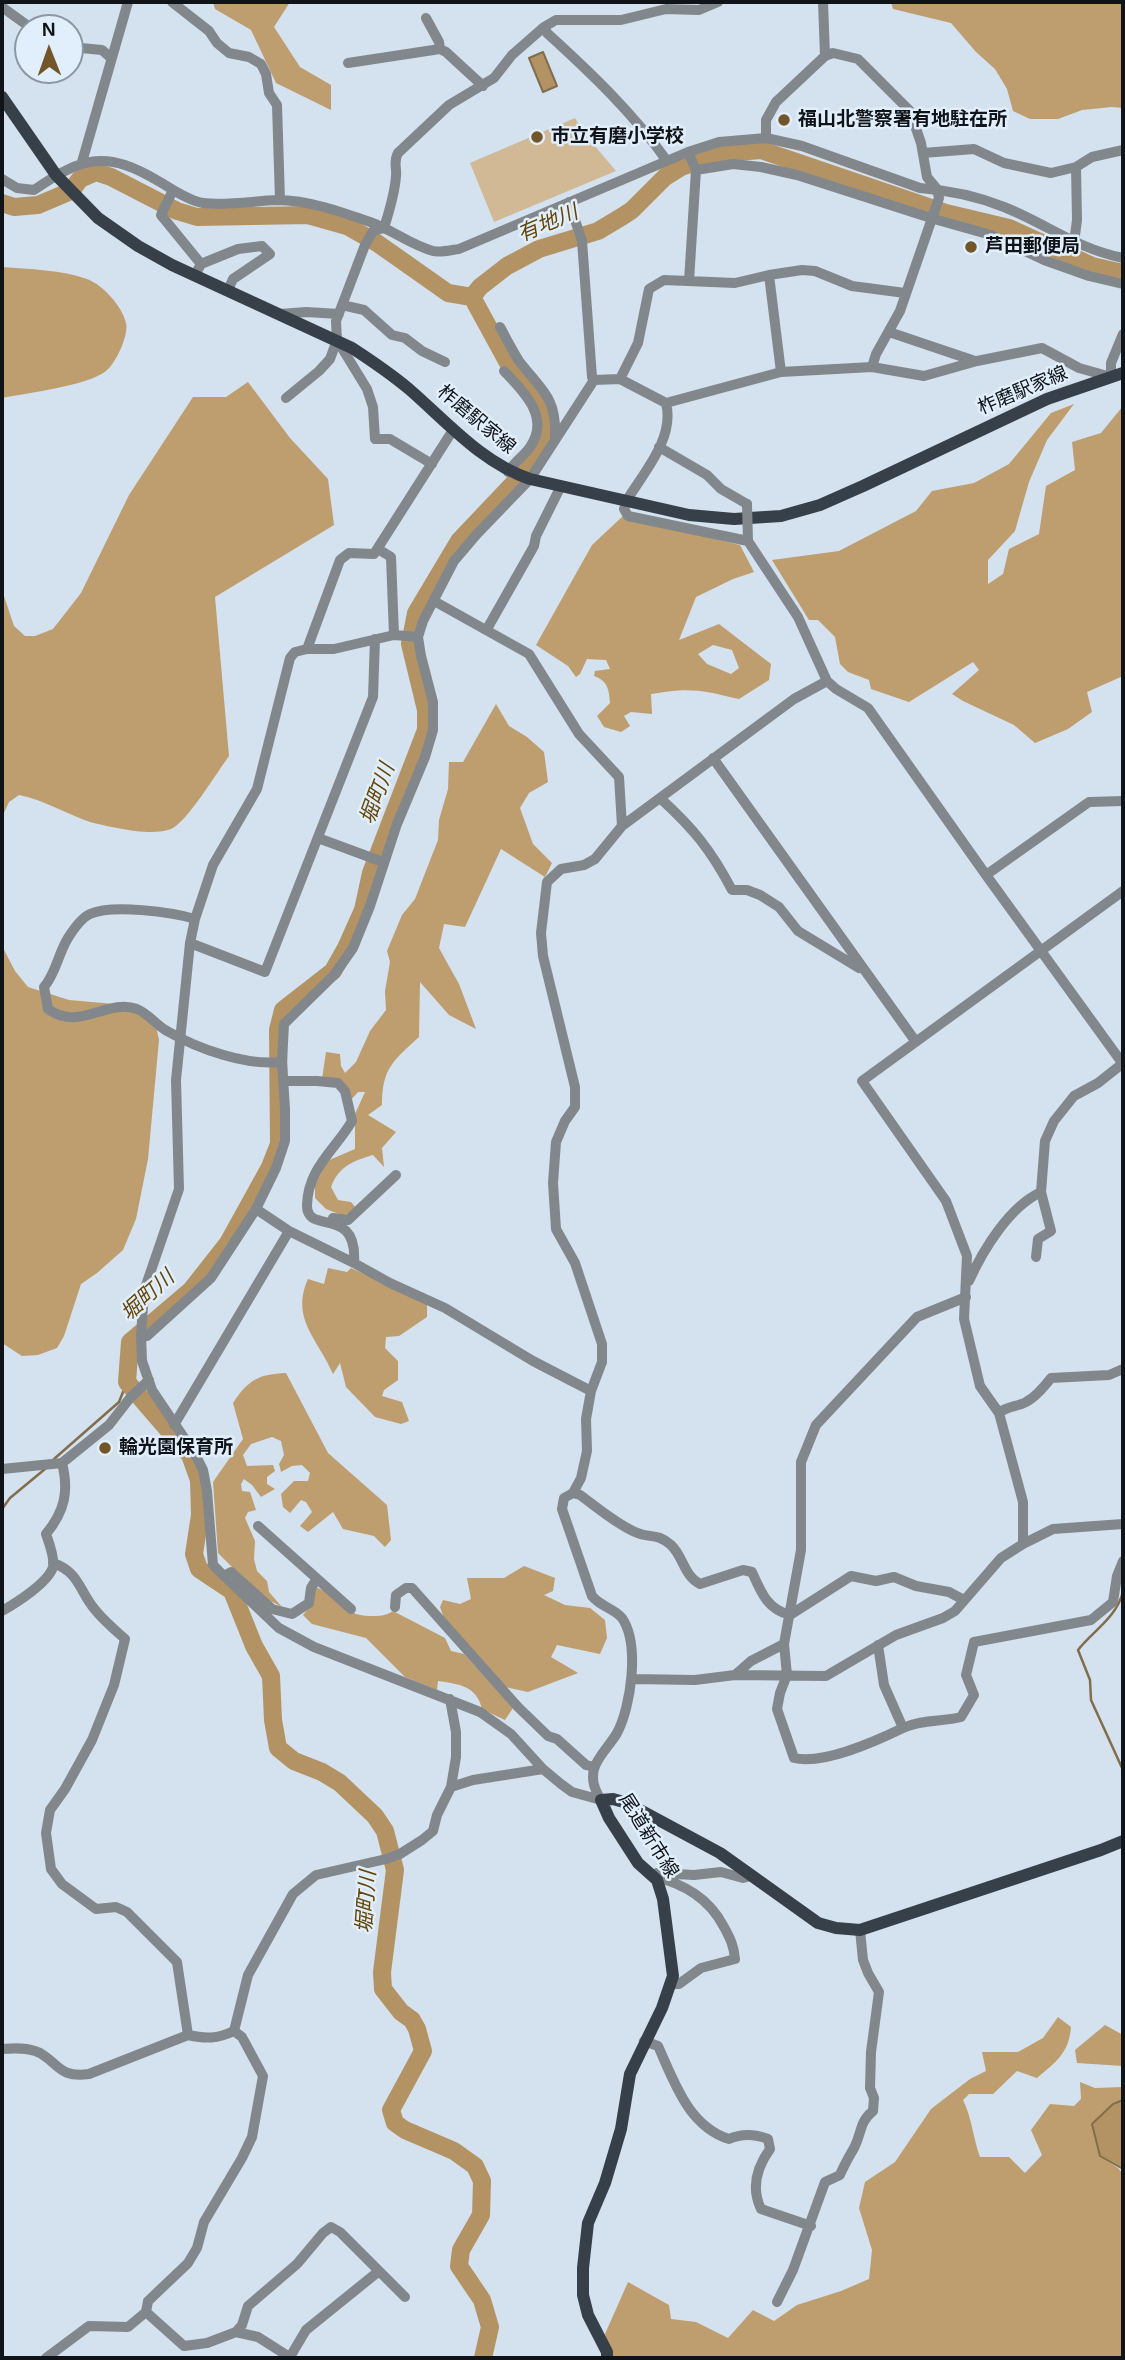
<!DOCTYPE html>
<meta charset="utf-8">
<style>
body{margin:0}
#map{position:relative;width:1125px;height:2360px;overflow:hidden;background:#d4e1ee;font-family:Arial,sans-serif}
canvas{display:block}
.frame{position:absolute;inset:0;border:4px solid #101419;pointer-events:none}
.north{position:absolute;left:14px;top:14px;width:70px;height:70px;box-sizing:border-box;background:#e1eefb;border:2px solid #8d97a1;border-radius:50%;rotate:359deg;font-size:19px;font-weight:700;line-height:28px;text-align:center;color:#101419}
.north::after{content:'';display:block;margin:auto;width:24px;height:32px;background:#725528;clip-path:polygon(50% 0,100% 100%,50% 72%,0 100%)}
</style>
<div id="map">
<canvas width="1125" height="2360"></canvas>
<div class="frame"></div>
<div class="north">N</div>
</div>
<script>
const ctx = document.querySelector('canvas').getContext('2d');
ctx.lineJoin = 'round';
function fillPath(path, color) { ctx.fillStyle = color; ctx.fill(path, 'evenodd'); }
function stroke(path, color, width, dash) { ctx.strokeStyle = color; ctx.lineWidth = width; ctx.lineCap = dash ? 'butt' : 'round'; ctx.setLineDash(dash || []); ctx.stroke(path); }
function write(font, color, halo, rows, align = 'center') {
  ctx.font = font + ' Arial,"Noto Sans JP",sans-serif'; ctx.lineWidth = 5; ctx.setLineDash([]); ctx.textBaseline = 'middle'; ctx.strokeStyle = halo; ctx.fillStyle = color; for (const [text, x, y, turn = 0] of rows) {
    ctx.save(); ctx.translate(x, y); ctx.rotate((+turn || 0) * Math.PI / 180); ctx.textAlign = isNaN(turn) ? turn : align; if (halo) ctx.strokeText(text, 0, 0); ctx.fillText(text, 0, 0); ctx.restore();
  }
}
fillPath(new Path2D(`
 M575,118l8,14 33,39 -122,51 -24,-59z`), '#d1b996');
fillPath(new Path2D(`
 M213,2h77l-16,25 26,40 31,18v25l-55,-27 -25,-53 -36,-21z
 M891,2h232v106l-11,-1 -30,3 -24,9h-28l-17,-8 -6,-22 -12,-20 -19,-17 -25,-29 -58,-14z
 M2,267c27,2 60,3 85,12 16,6 35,27 39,44 3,12 -10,40 -20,48 -19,15 -79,22 -104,27z
 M248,382l42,56 38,41 6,46 -119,72 14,159c-12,16 -42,66 -58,73 -19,8 -61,-2 -81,-7 -24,-8 -45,-22 -71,-27l-10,7 -7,15v-227l12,36 11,10h10l18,-7 28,-36 48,-98 64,-98h33z
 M1074,404l-27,36 -18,42 -14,49 -27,29v24l15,-10 6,-25 30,-15 7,-48 29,-16 -3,-28 29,-9 22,-27v270l-36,16 5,20 -24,17 -33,14 -21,-18 -51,-24 -11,-7 27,-24 -6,-8 -64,40 -38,-13 -2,-9 -21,-8 -8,-8 -5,-27 -17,-17h-9l-37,-60 67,-9 77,-40 16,-20 42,-8 35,-19 42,-51z
 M623,516l117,29 14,27 -21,7 -37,18 -17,43 40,-16 52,40 -2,16 -30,19c-37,-9 -50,-12 -88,-5l1,20 -21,-2 -7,4 6,10 -9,6 -17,-5 -7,-11 13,-13c-1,-13 -2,-22 -16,-27l1,-5 15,-2 -4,-9 -19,-1 -7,15 -4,3 -8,-11 -32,-21 56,-100zM713,645l19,5 7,18 -8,6 -24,-10 -9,-10z
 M496,704l13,22 18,11 17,15 4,30 -19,11 -9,15 13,36 19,19 -7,14 -44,-28 -36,78 -21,-3 -5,24 20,36 17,45 -27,-14 -29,-33 -1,55c-26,24 -37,31 -37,68l-14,10 28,17 -14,16 2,19 -11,-12c-20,6 -34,11 -42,32l7,13 13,2 5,6 -12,8 -18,-7 -11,-11v-13l12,-24 28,-12v-35l10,-22h-7l-8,9 -2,-12 -26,-10 4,-27 14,2 1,12 4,7 11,-11 14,-31 16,-21 -1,-19 5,-29 -3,-11 15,-36 13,-16 23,-59 1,-20 9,-31 1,-27h14z
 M2,946l13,25 13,16 41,13 68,6 17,10 5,24 -11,119 -12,60 -13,31 -26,23 -16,11 -17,52 -7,12 -19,7 -16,1 -20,-13z
 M328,1268l19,4 4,-4 76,34v15l-28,19 -13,1 -1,11 13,13v19l-14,10 -2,6 20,6 7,19 -8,3 -26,-7 -29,-30 -6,-24 -7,11c-14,-34 -43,-55 -25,-95l16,5z
 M286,1373l42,80 59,52 4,35 -6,7 -11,-11 -31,-7 -10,-17 -25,20 -8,-6 12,-14 -6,-10 -5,-2 -11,13 -7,-6 -2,-13 13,-13h14l2,-8 -8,-8 -10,1 -11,6 -2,-8 5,-9 -3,-14 -9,-4 -21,7 -8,11 4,11 26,-1 2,6 -8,6v7l8,5 -14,8 -9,-12 -8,-6 -3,5 1,7 8,1 6,18 -8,2 -3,6 10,23 -1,18 3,12 10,10 2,11 13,15 -21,-11 -43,-43 -5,-71 30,-43 -10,-36c15,-23 26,-29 53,-30z
 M524,1566l31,12 -2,13 -9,4 21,10 25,3 15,12 2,18 -7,16 -43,-9 -6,12 27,16 -50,19 -23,-5 -60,-66 -5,-14 3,-7 17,4 11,-5 -4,-21h37z
 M315,1587c26,8 26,29 55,29 10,0 15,0 23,-5l52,27 6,13 13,3 49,54 -8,12 -23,-11c-5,-23 -23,-25 -44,-28l-1,9 -32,-13 -39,-39 -54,-14 -9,-9 10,-12z
 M1058,2017l13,10c-2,26 -15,35 -34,51l-20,-7 -24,23h-24l-6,6c9,18 10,38 17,57h29l16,16 17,-18 -11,-25 19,-26 24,2 7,-7 -1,-17 15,6 28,-1v13l-10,4 -13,52 18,12 5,6v184h-511l-7,-24 23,-52 41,23 2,14 25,3 32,16 25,-28 21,11 23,-16 44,-14 28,-12 3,-29 -13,-42 6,-26 30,-20 36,-53 39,-30 16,-8 -4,-19h36l25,-14z
 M1105,2025l18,10v31l-46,-3 -2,-13z`), '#be9d6e');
const water = new Path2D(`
 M543,52l14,34 -14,6 -14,-34z
 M1123,2100v69l-23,-13 -8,-32 21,-20z`);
fillPath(water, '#b39363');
stroke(water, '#826d4d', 2);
stroke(new Path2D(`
 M54,1459l65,-57 8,-20
 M2,1509l8,-11 35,-29
 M1123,1592c-7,26 -29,38 -45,58l12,30 1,20 32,70`), '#826d4d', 2.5);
stroke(new Path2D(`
 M2,203l12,4 24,-2 33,-14 9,-12 16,-7 15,5 66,34 20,6 111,-2 39,11 30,17 71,50 24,4
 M472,297l41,75 31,28 5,26 -4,17 -12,20 -74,78 -43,72 -6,31 16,66v20l-55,143 -8,37 -17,38 -13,23 -50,39 -5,20 1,114 -9,23 -42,76 -37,47 -61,52 -3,40 63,73 9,25 1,35 -6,39 5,15 33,22 22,55 17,30 2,44 5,28 16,13 28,11 18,11 35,33 10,15 10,39 -13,102 1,17 18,23 11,8 5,9 6,22 -32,59 4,13 10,7 49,21 21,15 7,15 -1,34 -20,35 -2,16 23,34 8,27 -7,31
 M472,297l8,-10 27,-21 32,-17 59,-18 25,-15 9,-6 33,-33 16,-10 43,-14 37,-3 185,63 63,15 83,38 31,7`), '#b39363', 18);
stroke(new Path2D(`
 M172,2l37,29 8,12 12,10 20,4 12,7 5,10 3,19 8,12 3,95
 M2,7l29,21
 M426,18l13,24 1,7
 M544,27l3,6c44,40 86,80 120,128
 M70,47l32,3 9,8
 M825,56l8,-3 25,6 52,52 11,32 6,34 10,12 2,9 -39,113 -24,43 -4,13
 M348,63l92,-14 6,3 37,34
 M766,138v-18l10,-18 49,-46 -2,-54
 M688,152l8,18 -7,111
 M923,153l51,-4 30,14 47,10 25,-6 16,-10 31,-7
 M82,162l46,-160
 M696,170l37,-6 28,3 36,8 137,44 57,16 53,25 45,16 34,8
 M2,179l15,9 17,2c49,-34 73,-40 126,-8 12,7 29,19 43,21 21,3 52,-2 74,-3 31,0 65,12 93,22 21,7 41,23 63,29 7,2 18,-1 26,-2l229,-97 31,-10 47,-4 36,8 118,42c27,2 59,9 84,19 43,17 71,41 119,51
 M173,190l-12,25 40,49
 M569,202l13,39 10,136 2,3
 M1074,243l3,-23 -1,-53
 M195,275l6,-11 37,-15 24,-3 8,8 -37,25 -5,11
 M769,275l12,97
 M342,305l22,5 28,25 13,3 17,13 23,11
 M280,314l26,-2 33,2
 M500,327c6,11 12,23 19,34 23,30 38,36 36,77
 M889,332l86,29
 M337,340l30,49 6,18 2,32h15l42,25
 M504,371c19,20 47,46 26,76 -6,9 -16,15 -22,25
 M620,379l18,-36 11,-54 15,-9 71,3 34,-8 33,-5 13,1 37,15 53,7
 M286,398l33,-27 11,-12 7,-19 -1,-19 29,-76 8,-14 11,-3c5,-16 11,-35 12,-52 1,-9 -3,-14 2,-23l51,-48 45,-27 18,-23 32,-28 12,-7h65l45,-11 33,1 19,-8
 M666,403l115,-31 91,-5 52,9 53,-15 65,-13 37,20 32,9v-14l12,-29
 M453,430l-79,124 -25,-1 -9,7 -33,89 -12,3 -5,6 -33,131 -44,76 -18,54 -5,24 -14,137 3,109 -34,99 -2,19 -2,28 1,26 10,29 43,64 8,16 4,21 6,74 6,6 60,57 35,19 166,65 31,22 32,35 18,15 11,8 29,8
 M659,447l48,28 14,14 26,15
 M378,549l13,8 3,78
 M434,601l95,53 50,80 40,43 3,49
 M487,629l47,-83 2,-10 25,-50
 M307,649h27l60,-14 24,2
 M713,758l203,284
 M660,798c33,30 51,52 72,92h15l13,5 19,12 19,24 61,37 1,-1
 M318,838l65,24
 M986,875l103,-73 34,-1
 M195,919c-23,-7 -83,-15 -105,-5 -9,4 -17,16 -22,24 -10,16 -12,35 -24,49l4,22c31,23 59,-11 89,0 12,5 19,16 30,22 31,18 79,35 115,31
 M190,943l75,29 108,-275 2,-58
 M283,1081h34l21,2 7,8 7,30c-17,29 -44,47 -45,84 -1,31 51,-1 47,58
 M256,1209l33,22 65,32 36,20 55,25 88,53 58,30
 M333,1218l15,2 48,-45
 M1036,1257l2,-18 13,-8 -10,-39
 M969,1281c14,-31 40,-74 72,-89l4,-51 9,-20 20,-25 24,-13 24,-19
 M141,1335l6,1 64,-58 45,-69 20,-41 9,-27v-32l-3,-47 2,-38 50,-49 19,-27 17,-42 27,-82 28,-67 8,-27v-28l-12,-46 -3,-19 5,-16 31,-60 23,-27 53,-55 64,-99 26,-1 46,24c9,35 -22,69 -39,97l-3,9 4,7 120,25 50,76 29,64 9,8 32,19 118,167 137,189
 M999,1413c8,-7 18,-6 27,-11 10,-5 18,-15 25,-24l58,-3 14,-6
 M174,1425l115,-194
 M2,1469l60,-6 47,-38 21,-27 19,-18
 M573,1493l8,-15 6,-27 -1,-32 5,-28 11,-29v-18l-27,-81 -19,-34 -3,-46 3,-41 9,-21 10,-14v-20l-32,-131 -2,-23 6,-51 14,-13 23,-4 11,-6 27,-33 172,-127 33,-18
 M258,1526l93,83
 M1023,1544v-42l-24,-89 -19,-27 -16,-67 3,-63 -21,-55 -84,-120 261,-190
 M53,1563c23,8 25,22 37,40 9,14 23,25 35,36l-11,46 -22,55 -27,49 -15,21 -4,23 5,36 11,15 34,25 20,-2 11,5 50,50 11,73
 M224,1576l7,-4 41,37 20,5 17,-11 2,-15 5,-8
 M395,1607l1,-12 10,-7h6l106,119 30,29 9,3 29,26 8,2
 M2,1611c14,-8 46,-28 51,-44 2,-9 -4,-24 -7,-33 19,-23 23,-43 16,-71
 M784,1644l3,31 -7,18 -3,16 17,49c30,7 82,-17 109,-30l-19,-43 -6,-40
 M735,1675l16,-14 33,-17 17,-94v-88l15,-37 101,-108 49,-20
 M632,1679l63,1 40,-5 91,1 70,-41 47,-17 12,-7 46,-53 22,-14 30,-15 70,-5
 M450,1699l6,33v25l-5,30
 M903,1728c19,-9 39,-6 58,-11l13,-22 -8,-20 8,-33 117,-22 22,-18 4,-26 6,-15
 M601,1800c-6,-10 -10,-19 -7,-31 3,-12 17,-25 23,-36 14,-26 23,-89 5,-115 -8,-10 -21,-11 -30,-22l-30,-87 2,-11 9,-5 7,2c18,13 35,28 55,37 15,7 21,0 36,13 12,11 13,31 29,39l43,-14 9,2c9,20 15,37 38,43l61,-39 25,5 18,-4 22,9 33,6 15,8
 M657,1873l37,2 27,-3 22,6 8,-2
 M653,1876c31,8 56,22 71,51 6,11 10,19 11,32l-34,9 -22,16h-9
 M234,2031l8,6 21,39 -11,61 -10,21 -38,64 -7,26 -9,15 -40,38 -2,11 38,34 23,-3 29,-11 6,-7 6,-19 49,-42 26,-31 8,-6 9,5 65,65
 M644,2041l14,5c16,35 30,80 71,93 13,-6 26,-5 39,0l2,10c-13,18 -19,39 -9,60l50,17
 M2,2049c12,-1 27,-2 38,4 20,12 20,25 49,21l99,-39c18,4 29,4 46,-4l14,-56 45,-81 23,-19 70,-16 14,-5 22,-14 11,-9 4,-16 14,-28 22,-7 70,-11
 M777,2302l16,-32 32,-88 15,-7c4,-10 9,-18 14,-27 8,-15 5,-26 19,-37l1,-13 -4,-10 1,-36 8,-60 -11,-19 -5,-13 -3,-30
 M236,2332l22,5 33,21
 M290,2357l16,-27 73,-59
 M46,2358l43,-32 39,1 18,-15`), '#82878c', 10);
stroke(new Path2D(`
 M2,97l54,78 42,43 40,28 34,19 180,83c20,13 39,26 57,41 38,33 73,74 121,90l159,36 45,4 47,-3 39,-11 43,-19 184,-87 76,-26
 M607,2358v-6l-19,-37 -5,-20v-27l5,-45 17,-40 16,-54 9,-55 32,-66 11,-32 -10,-77 -6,-19 -19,-17 -29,-45 -8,-18 12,-1 14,4 93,50 98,70 18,5 24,2 241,-80 22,-9`), '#374049', 12);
stroke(new Path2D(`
 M747,504l1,37`), '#82878c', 10);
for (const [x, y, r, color] of [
 [784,120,7,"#725528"],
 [537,137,7,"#725528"],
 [971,247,7,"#725528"],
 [105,1448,7,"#725528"]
]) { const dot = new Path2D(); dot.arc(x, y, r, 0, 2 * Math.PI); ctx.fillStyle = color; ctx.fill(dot); stroke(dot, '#e1eefb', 2.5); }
write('bold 19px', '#101419', '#e1eefb', [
 ["福山北警察署有地駐在所",798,120],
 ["市立有磨小学校",551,137],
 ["芦田郵便局",985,247],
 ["輪光園保育所",119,1448]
], 'left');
write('19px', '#101419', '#e1eefb', [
 ["柞磨駅家線",1023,391,-23],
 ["柞磨駅家線",476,420,40],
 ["尾道新市線",648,1836,58]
]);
write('italic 21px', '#654507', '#e1eefb', [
 ["有地川",548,224,-23],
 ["堀町川",378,794,-70],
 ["堀町川",148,1296,-42],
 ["堀町川",367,1902,-86]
]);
</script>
